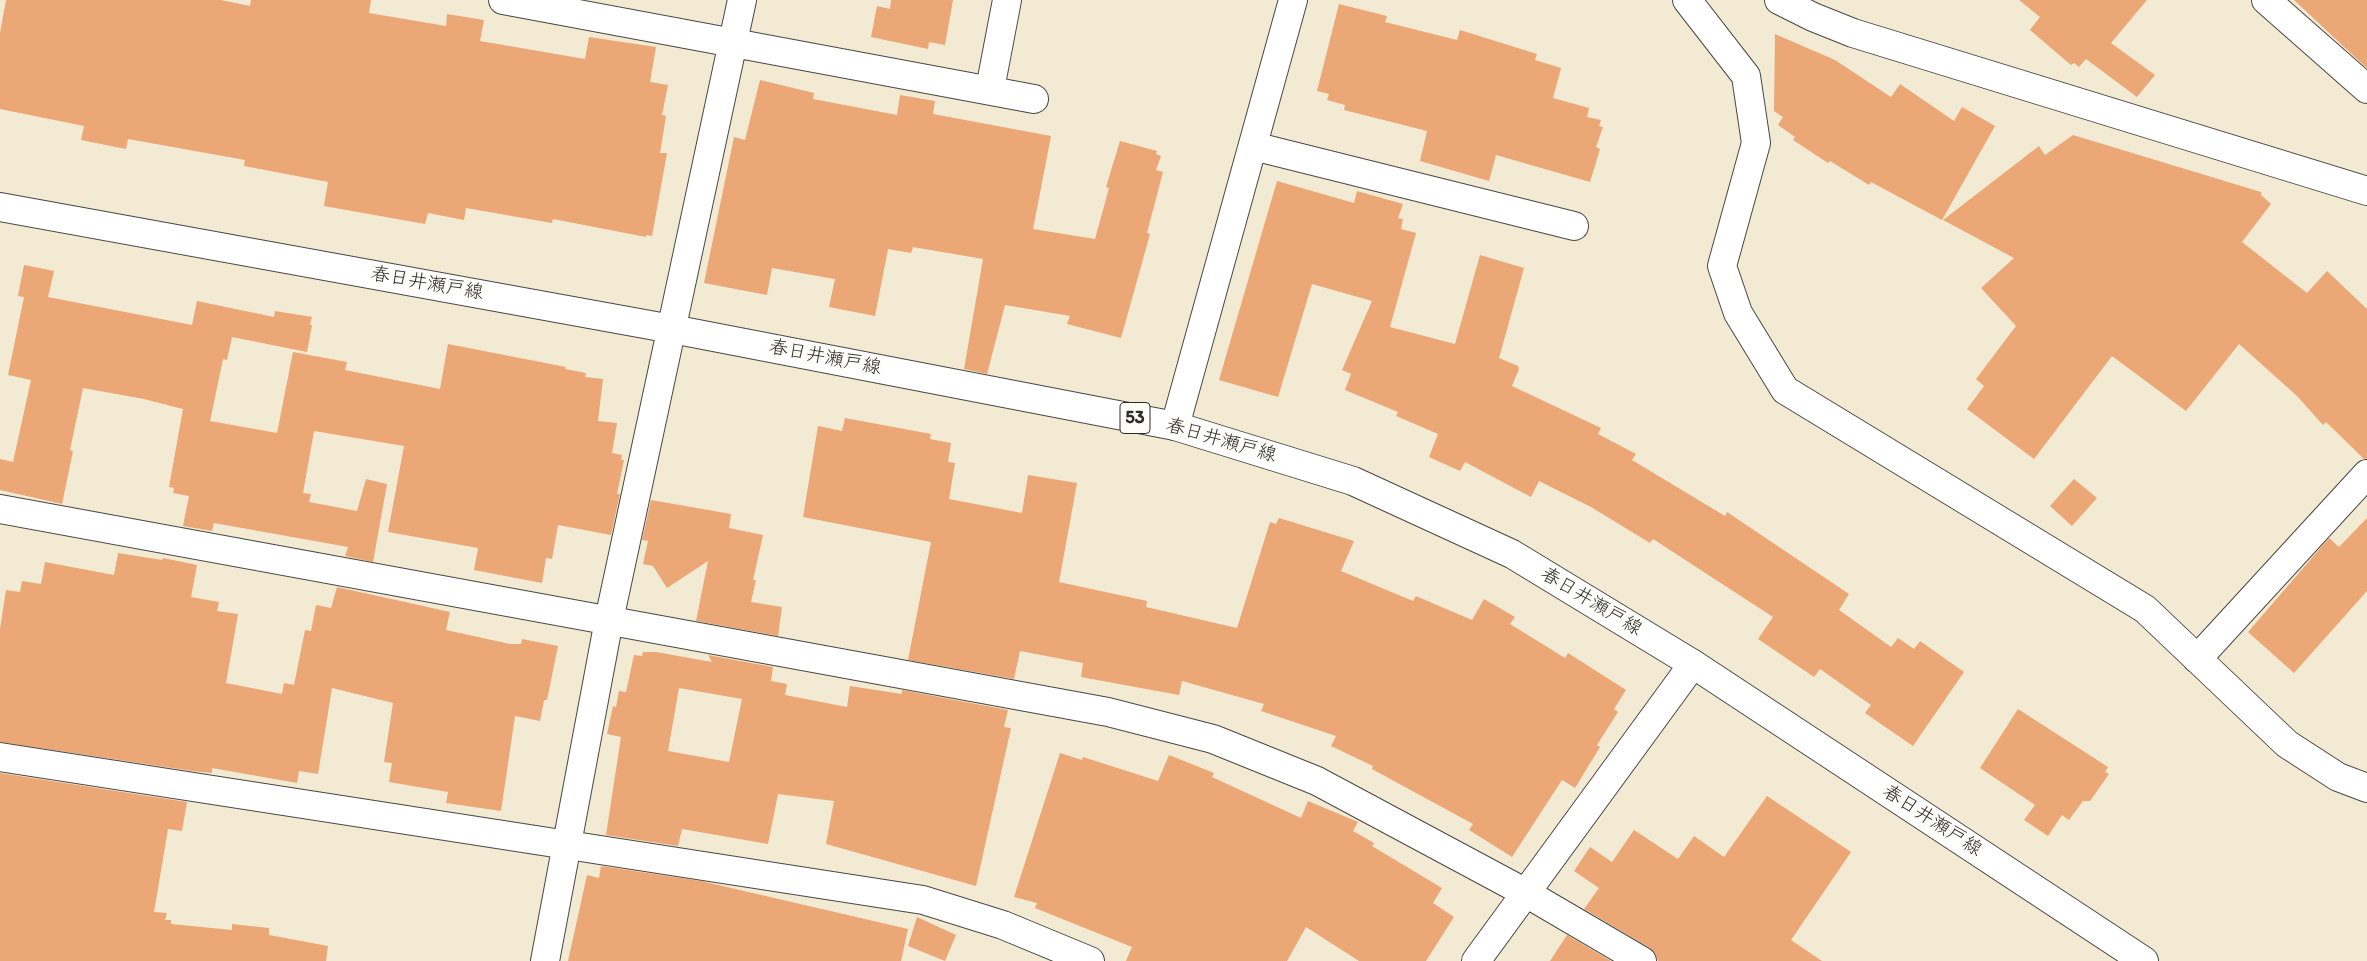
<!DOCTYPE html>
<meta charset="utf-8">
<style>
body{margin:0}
canvas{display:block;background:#f3ead3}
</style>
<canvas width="2367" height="961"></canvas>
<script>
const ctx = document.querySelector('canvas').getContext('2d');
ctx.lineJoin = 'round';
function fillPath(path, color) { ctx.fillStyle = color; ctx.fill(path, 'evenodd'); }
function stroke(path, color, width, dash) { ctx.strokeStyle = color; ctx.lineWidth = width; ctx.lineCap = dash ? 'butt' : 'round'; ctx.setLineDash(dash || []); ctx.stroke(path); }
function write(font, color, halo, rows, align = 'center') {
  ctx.font = font + ' Itim,"Klee One",sans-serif'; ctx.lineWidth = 4.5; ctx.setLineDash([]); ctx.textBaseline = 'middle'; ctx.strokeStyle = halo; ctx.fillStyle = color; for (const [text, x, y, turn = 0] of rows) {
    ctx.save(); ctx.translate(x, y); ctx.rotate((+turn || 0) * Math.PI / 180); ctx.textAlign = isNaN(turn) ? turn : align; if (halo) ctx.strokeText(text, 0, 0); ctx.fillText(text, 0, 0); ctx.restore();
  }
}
fillPath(new Path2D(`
 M6,0h215l29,6 1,-6h120l-2,13 77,13 1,-12 37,6 -4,21 105,18 4,-22 67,10 -6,35 18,3 -6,30 4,1 -6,37h7l-15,83 -6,-1v2l-93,-18 -1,4 -86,-15 -2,12 -36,-7 -3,11 -101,-18 4,-24 -84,-16 1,-6 -117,-21 -2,10 -45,-9 3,-14 -84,-17v-76z
 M891,0h62l-8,45 -16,-3 -1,7 -57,-12 6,-31 13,3z
 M2019,0h128l-36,43 44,32 -18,22 -51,-38 -7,8 -5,-4 -3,2 -41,-35 10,-13z
 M2294,0h73v68l-8,-7z
 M1339,4l48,12 -2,6 72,18 3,-10 77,24 -2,6 26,8 -8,30 36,10 -2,9 14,3 -2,6 4,1 -7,20 4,2 -10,33 -94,-27 -7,26 -69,-20 7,-30 -83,-21 1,-5 -18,-5 2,-6 -12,-3z
 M1775,34l60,26 56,37 9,-13 54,37 8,-14 33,19 -53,94 -71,-38 -2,3 -39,-24 -2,2 -35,-23 2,-3 -17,-12 5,-8 -9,-6z
 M760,80l54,13 -1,6 84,16 3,-20 35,6 -2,13 118,22 -18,93 62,10 14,-51 -3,-1 14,-46 37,10 -1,3 5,2 -5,14 7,2 -16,61 3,1 -29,104 -54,-14 3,-8 -65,-11 -18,69 -23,-5 19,-110 -70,-12 -2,6 -23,-4 -13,67 -46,-9 6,-28 -63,-11 -5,27 -63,-12 30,-146 11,3z
 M2073,135l188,57v3l10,9 -29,38 65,51 20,-22 40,38v150h-3l-38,-37 -3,3 -26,-29 -58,-52 -53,67 -74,-55 -78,103 -67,-50 17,-23 -8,-7 40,-53 -35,-38 33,-30 -71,-38 96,-74 6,9z
 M1277,181l77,22 3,-12 46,13 -5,14 5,1 -2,10 15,4 -26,94 65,17 25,-89 44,13 -25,90 19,8 1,3 -7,17 89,42 -3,6 38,20 -4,6 93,56 2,-4 122,82 -10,16 52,37 7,-9 16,11 6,-8 44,31 -51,74 -48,-33 6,-8 -51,-36 -6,8 -56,-38 15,-22 -120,-78 -3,4 -59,-36 -52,-26 -8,16 -66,-35 -5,9 -31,-14 9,-23 -42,-18 2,-4 -53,-22 6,-16 -9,-4 30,-69 -60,-17 -34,113 -59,-17z
 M24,265l30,6 -6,26 144,28 5,-24 77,16 1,-6 37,6 -2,8h2l-5,27 -75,-15 -5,23 -4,-1 -13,62 67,12 16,-81 54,10 -2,8 95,19 8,-45 118,23 -1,2 21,4 -1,4 18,2 -5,42 19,2 -5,30 10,2 -1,5h3l-7,34h3l-9,41 -53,-10 -6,34 -6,-1 -4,25 -68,-13 4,-22 -90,-16 16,-86 -90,-15 -11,62 8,1 -2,8 48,9 9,-32 21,5 -14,78 -28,-6 3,-9 -134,-24 -2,8 -29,-5 6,-30 -16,-3 1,-5 -5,-1 14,-78 -39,-10 -61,-11 -13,62 3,1 -11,53 -62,-14v-31l13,3 18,-82 -23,-5 16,-78 -6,-1z
 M845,418l86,16 -1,5 21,4 -3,19 7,1 -6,36 73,14 6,-38 49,8 -18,99 88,19 -1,6 91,21 33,-106 6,2 3,-6 75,23 -13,30 72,30 3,-5 56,24 12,-21 31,18 -5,7 55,34 3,-5 58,37 -12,19 4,3 -21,33 3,2 -25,41 -13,-8 -50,77 -43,-27 4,-6 -101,-55 1,-3 -42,-20 5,-10 -75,-25 3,-7 -82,-23 -3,14 -98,-18 2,-14 -63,-12 -6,28 -106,-19 23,-118 -128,-25 15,-91 24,5z
 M2074,479l23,19 -25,28 -22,-20z
 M651,500l80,14 -2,14 34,7 -10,45h3l-5,22 31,5 -4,29 -82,-15 12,-60 -41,27 -14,-22 -10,-2 5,-23 -6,-1z
 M2367,518v73l-73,82 -46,-41 81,-94 10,9z
 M118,553l44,7 1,-2 34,7 -6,32 28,5 -2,9 21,3 -12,69 56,11 2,-11 10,2 11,-55 6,1 5,-26 15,3 6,-21 113,25 -4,18 64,14h11l1,-5 36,7 -11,54h-3l-4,21 -25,-5 -14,95 -55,-8 2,-11 -59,-10 3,-19 -8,-1 9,-59 -61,-15 -14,86 -19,-3 -2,12 -85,-15v5l-20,-2 -192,-29v-113l6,-39 14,2 2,-11 19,3 4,-22 69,13z
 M643,652h13l56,10 -4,-7 65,12 -2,14 16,3 -2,11 62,12 3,-21 52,8v-4l106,20 -4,17 7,1 -35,158 -150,-42 8,-43 -56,-7 -10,50 -86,-15 -4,17 -72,-11 15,-98 -14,-3 6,-28 3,1 3,-16 7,1 8,-37 8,1zM679,688l63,11 -13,63 -61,-11z
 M2018,709l90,58 -3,5 4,2 -19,27h-7l-14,19 -7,-5 -14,21 -24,-16 11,-15 -55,-37z
 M1060,753l22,7 1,-3 75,24 11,-26 45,18 -2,4 89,41 7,-17 50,21 -5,9 21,12 -2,3 70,42 -9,15 21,14 -28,44h-67l-53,-34 -19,34h-161l6,-14 -97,-39 2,-5 -23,-6z
 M0,773l187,29 -5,29 -14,-2 -14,83 13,1 -2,7h6v4l61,6v-6l37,4v7l59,11 -2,15h-326z
 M1767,796l84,56 -60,88 31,21h-164l-3,-8 -5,-5 -66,-39 15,-21 -25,-17 16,-24 22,15 22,-32 44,29 16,-23 30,21z
 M601,866l100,15 207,48 -7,32h-333l19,-86 12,3z
 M917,917l39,18 -11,26 -37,-15z
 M1567,935l44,26h-61z`), '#eca777');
const minor = new Path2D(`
 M503,0l531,99
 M1687,0l59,76 10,67 -34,123 16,47 47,77 360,219 142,135 51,33 29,11
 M1779,0l34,17 40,16 514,158
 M2266,0l101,89
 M990,89l17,-89
 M1253,146l321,80
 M1175,426l118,-426
 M0,509l1108,203 105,27 104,42 209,112 116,68
 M2197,659l170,-185
 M0,757l923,143 80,25 87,36
 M545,961l64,-341 133,-620
 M1476,961l217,-297`);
const major = new Path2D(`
 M0,207l672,122 503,97 178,55 159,73 181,110 451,297`);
stroke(minor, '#494844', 30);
stroke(major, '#494844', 30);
stroke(minor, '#fff', 28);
stroke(major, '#fff', 28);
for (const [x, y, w] of [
 [1135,418,30]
]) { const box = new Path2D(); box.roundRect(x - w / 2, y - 15.5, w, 31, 4); ctx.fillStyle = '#fdfcf7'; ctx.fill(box); stroke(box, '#2b2b2b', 1); }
write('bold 18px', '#2b2b2b', null, [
 ["53",1135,418]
]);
write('19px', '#2b2b2b', '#fdfcf7', [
 ["春日井瀬戸線",427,284,10],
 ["春日井瀬戸線",825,358,11],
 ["春日井瀬戸線",1221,441,16],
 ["春日井瀬戸線",1591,602,31],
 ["春日井瀬戸線",1932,821,33]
]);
</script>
